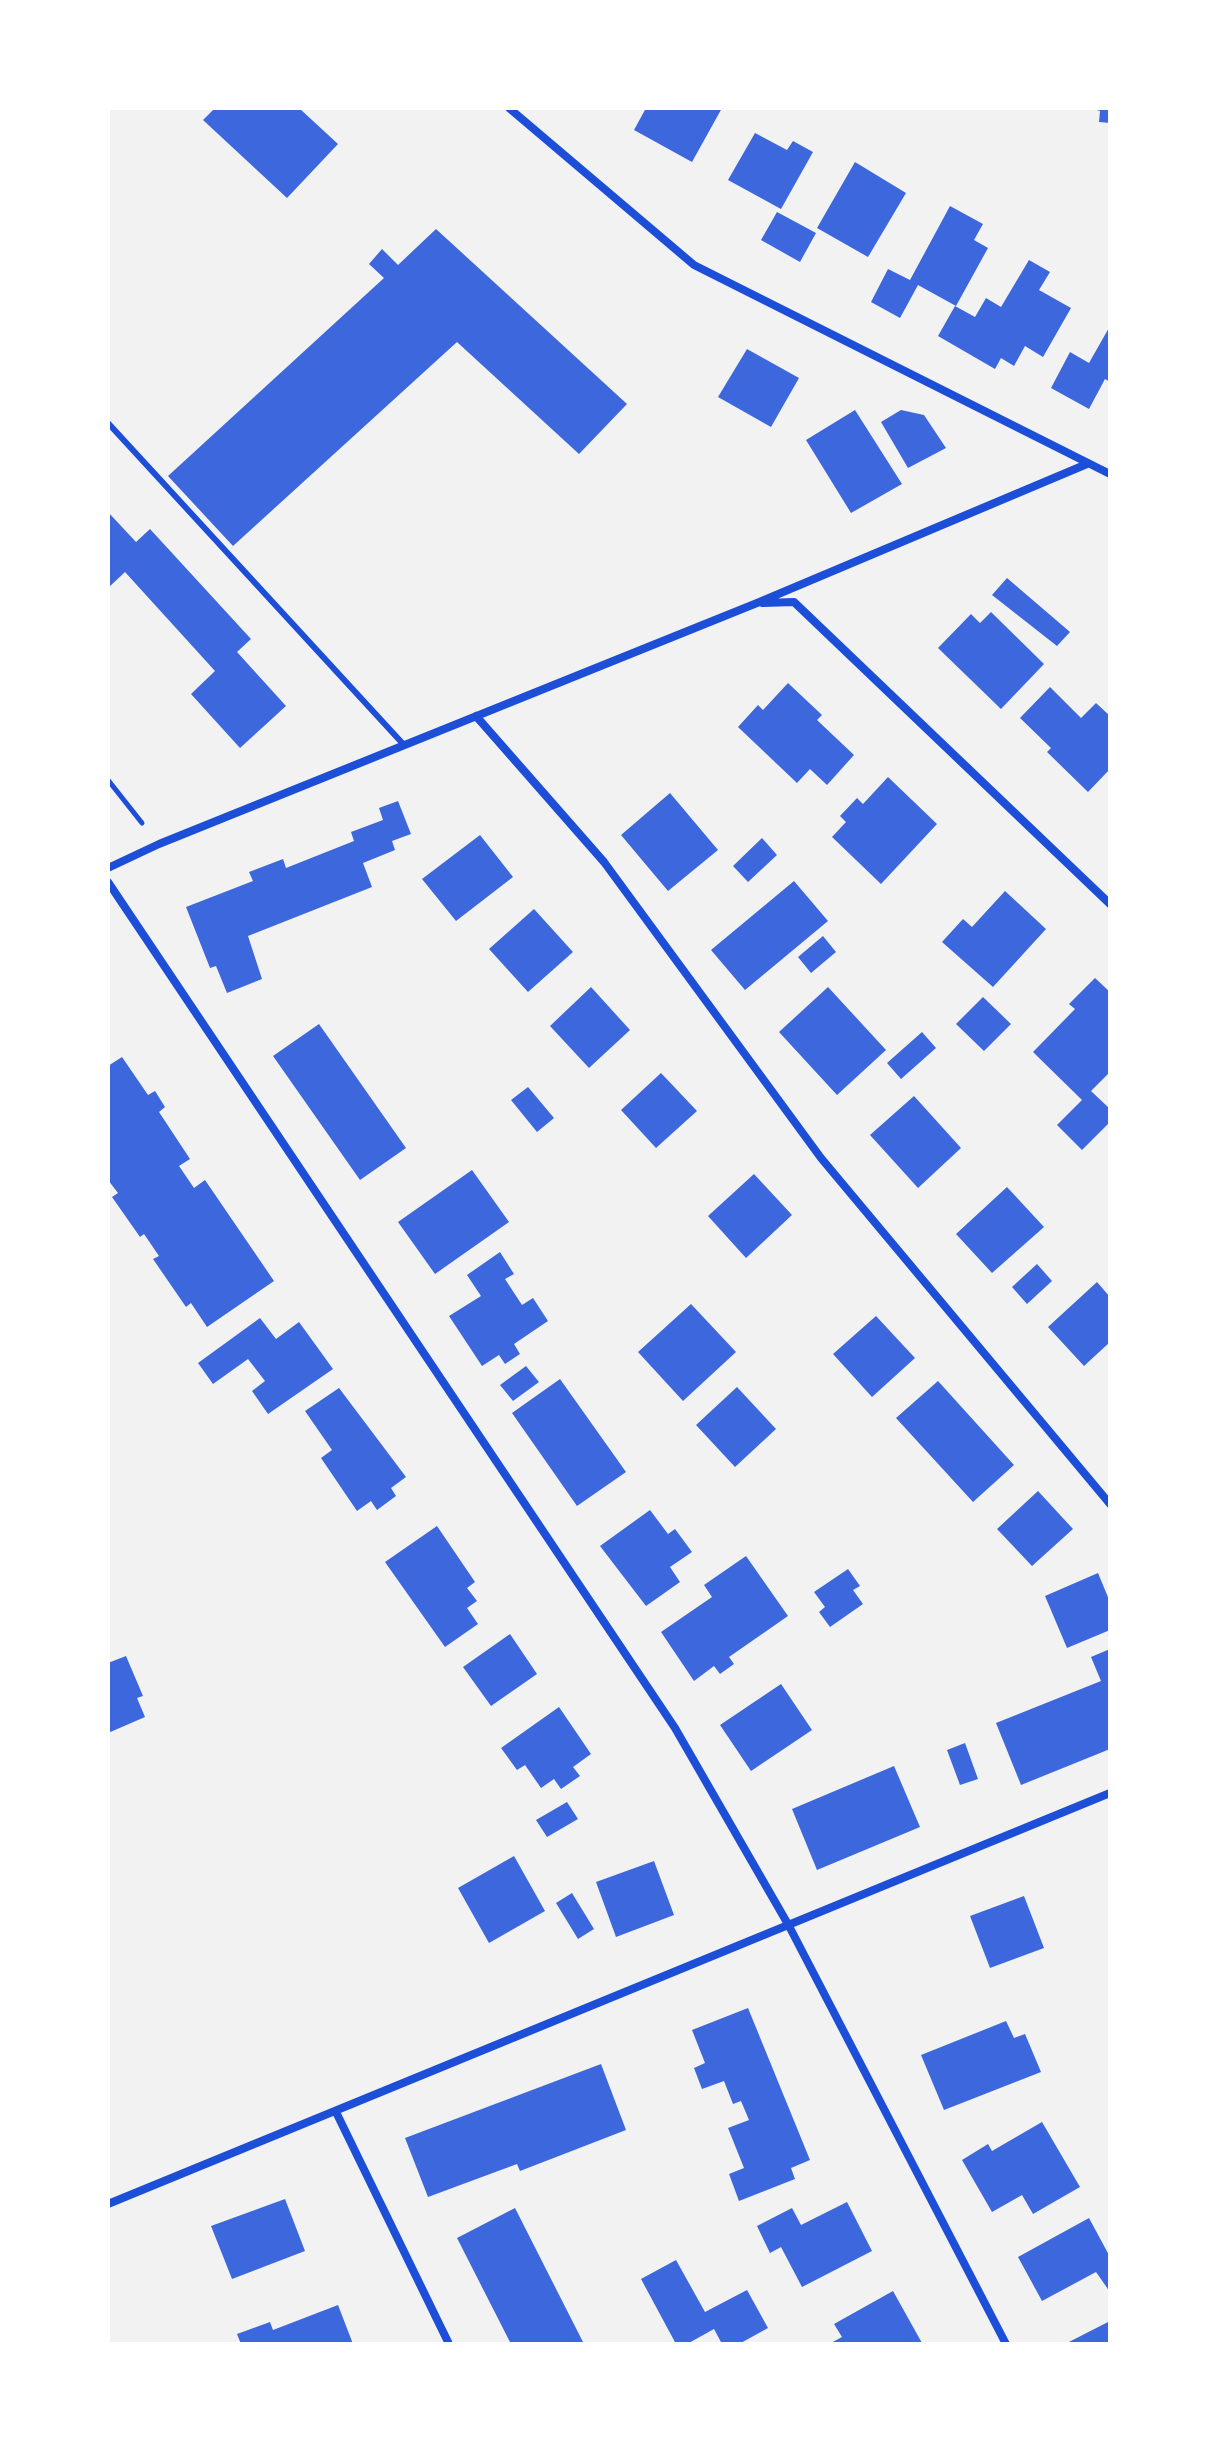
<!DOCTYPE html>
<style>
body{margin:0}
#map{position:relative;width:1218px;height:2452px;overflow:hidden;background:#f2f2f2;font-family:Manrope,sans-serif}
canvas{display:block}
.frame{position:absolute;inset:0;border:110px solid #fff;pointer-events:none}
</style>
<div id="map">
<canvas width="1218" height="2452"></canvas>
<div class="frame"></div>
</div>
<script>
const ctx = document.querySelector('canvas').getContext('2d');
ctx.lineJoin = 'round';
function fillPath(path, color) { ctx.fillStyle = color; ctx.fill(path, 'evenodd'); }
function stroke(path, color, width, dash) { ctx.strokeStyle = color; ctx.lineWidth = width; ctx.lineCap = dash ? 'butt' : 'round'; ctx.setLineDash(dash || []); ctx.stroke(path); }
fillPath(new Path2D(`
 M215,108h84l39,36 -51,54 -84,-78z
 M646,108h76l-30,54 -58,-32z
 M1090,108h20v15l-11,-1 1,-11z
 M755,133l32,17 6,-9 20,11 -32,57 -53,-29z
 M855,162l51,31 -38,64 -51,-29z
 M950,206l33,18 -9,16 14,8 -32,58 -38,-21 -18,33 -29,-16 17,-33 22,11z
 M777,212l39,21 -16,29 -39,-22z
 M436,229l191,175 -48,50 -122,-112 -224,204 -65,-70 216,-198 -15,-14 13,-15 16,16z
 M1029,260l21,12 -11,18 32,18 -28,49 -18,-11 -11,20 -13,-8 -6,11 -57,-33 17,-30 20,11 11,-19 15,9z
 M1110,326v56l-5,-3 -16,30 -38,-21 19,-36 19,11z
 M747,349l52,29 -28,49 -53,-30z
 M855,410l47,74 -51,29 -45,-73z
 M901,410l23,5 22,33 -38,20 -27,-46z
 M108,512l28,30 14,-13 101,110 -14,13 49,54 -46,42 -49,-54 24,-23 -90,-99 -17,16z
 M1007,578l63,54 -13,14 -65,-51z
 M991,612l53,52 -43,45 -63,-61 33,-34 9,9z
 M788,683l34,32 -5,5 37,35 -27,30 -17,-16 -13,14 -59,-56 20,-22 5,5z
 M1050,687l31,31 15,-15 14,13v53l-22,23 -41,-40 4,-4 -31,-30z
 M888,777l49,47 -56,60 -49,-47 14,-15 -6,-6 17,-18 6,6z
 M670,793l48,57 -50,41 -47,-56z
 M398,801l13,33 -19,7 3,9 -32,13 9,24 -124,49 14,43 -35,14 -11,-27 -6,2 -24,-61 67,-26 -4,-9 34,-13 3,9 68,-27 -3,-9 32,-12 -4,-12z
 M480,835l33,42 -57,44 -34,-42z
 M762,838l15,17 -29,27 -15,-16z
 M794,881l34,40 -83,69 -34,-40z
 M1005,891l41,38 -53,58 -51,-45 21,-23 9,8z
 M534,909l39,43 -45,40 -39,-43z
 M823,936l13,16 -25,21 -13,-16z
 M1095,978l15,14v80l-19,19 19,18v13l-28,28 -25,-25 25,-25 -49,-48 42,-43 -6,-5z
 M591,987l39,43 -41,38 -39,-42z
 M828,987l58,63 -49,45 -58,-63z
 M983,997l28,27 -27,27 -28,-27z
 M319,1024l87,124 -46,32 -87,-124z
 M922,1032l14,16 -35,31 -14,-16z
 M122,1057l26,38 7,-4 10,16 -6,5 31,47 -11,7 15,22 11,-8 69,101 -67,46 -16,-24 -5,4 -33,-48 6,-3 -15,-22 -4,3 -28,-40 6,-4 -10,-13v-114z
 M661,1073l36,38 -41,37 -35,-38z
 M528,1087l26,31 -17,14 -26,-32z
 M914,1096l47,52 -43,40 -48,-53z
 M472,1170l37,52 -74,52 -37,-52z
 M754,1174l38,41 -46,43 -38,-42z
 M1007,1187l37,40 -52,46 -36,-39z
 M500,1252l14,22 -9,5 17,26 11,-7 15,23 -34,23 6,10 -15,10 -6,-9 -17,11 -33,-50 32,-20 -14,-21z
 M1037,1264l15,17 -25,23 -15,-17z
 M1097,1282l13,15v45l-26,24 -36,-39z
 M691,1304l45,48 -53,49 -45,-49z
 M876,1316l39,42 -43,39 -39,-43z
 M260,1318l16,21 23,-17 34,47 -65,45 -16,-23 13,-10 -17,-22 -35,25 -15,-21z
 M526,1366l13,16 -26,19 -13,-16z
 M560,1379l66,93 -49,34 -65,-93z
 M938,1381l76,84 -41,37 -77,-84z
 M737,1387l39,42 -41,38 -39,-42z
 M339,1388l67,89 -15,11 5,8 -19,14 -6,-9 -14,10 -36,-53 11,-8 -27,-39z
 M1038,1491l35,38 -41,37 -35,-37z
 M650,1510l18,24 7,-5 17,23 -22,15 10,15 -34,24 -46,-60z
 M437,1526l38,56 -8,6 10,13 -10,7 11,16 -33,23 -60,-85z
 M746,1556l42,60 -59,41 5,7 -14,10 -6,-8 -20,15 -33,-49 51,-35 -8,-12z
 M848,1569l12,17 -7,4 10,14 -33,23 -11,-15 6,-5 -11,-15z
 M1098,1573l12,29v28l-43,18 -22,-52z
 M510,1634l27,40 -46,32 -28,-39z
 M1110,1649v100l-89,36 -25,-62 105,-42 -10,-24z
 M126,1656l17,40 -6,2 8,19 -37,16v-70z
 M781,1684l31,46 -61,41 -31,-46z
 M559,1707l32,47 -18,13 7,9 -19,13 -7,-10 -13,9 -16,-23 -8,5 -16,-22z
 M965,1743l13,36 -18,6 -13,-35z
 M894,1766l26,61 -103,43 -25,-61z
 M567,1802l11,17 -31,18 -11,-17z
 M514,1856l31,55 -56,32 -31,-55z
 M654,1861l20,54 -58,22 -20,-55z
 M572,1893l22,36 -16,10 -22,-36z
 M1024,1896l20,52 -54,20 -20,-52z
 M748,2008l62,152 -19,8 4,11 -56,22 -10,-27 15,-6 -16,-40 21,-8 -8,-19 -8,3 -9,-23 -22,8 -8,-21 11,-5 -13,-33z
 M1006,2021l8,17 11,-4 16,38 -97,38 -23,-55z
 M601,2064l25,66 -106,41 -3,-7 -89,33 -23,-59z
 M1042,2122l38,65 -47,27 -11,-19 -30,17 -30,-52 26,-16 4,7z
 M285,2199l20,52 -73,28 -21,-53z
 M847,2202l25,49 -70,36 -21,-40 -11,6 -13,-27 35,-18 9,17z
 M515,2208l69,136h-73l-54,-106z
 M1089,2218l21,39v35l-14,-20 -54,29 -24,-44z
 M676,2260l29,52 42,-22 21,38 -29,16h-17l-8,-15 -27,15h-11l-35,-65z
 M893,2291l29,52 -93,1 13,-7 -8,-13z
 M338,2305l15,39h-112l-4,-10 33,-12 3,8z
 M1110,2321v23h-45z`), '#3d67dc');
stroke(new Path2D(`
 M108,780l34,43`), '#1d4ed8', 5);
stroke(new Path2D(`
 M108,423l296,322`), '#1d4ed8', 6);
stroke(new Path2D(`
 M509,108l185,157 416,209
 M763,603l31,-1 316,302
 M476,716l128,146 217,296 289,346
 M108,868l51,-24 598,-241 330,-139
 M108,882l567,846 114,198 217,418
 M336,2112l113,232
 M108,2204l1002,-411`), '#1d4ed8', 8);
</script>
